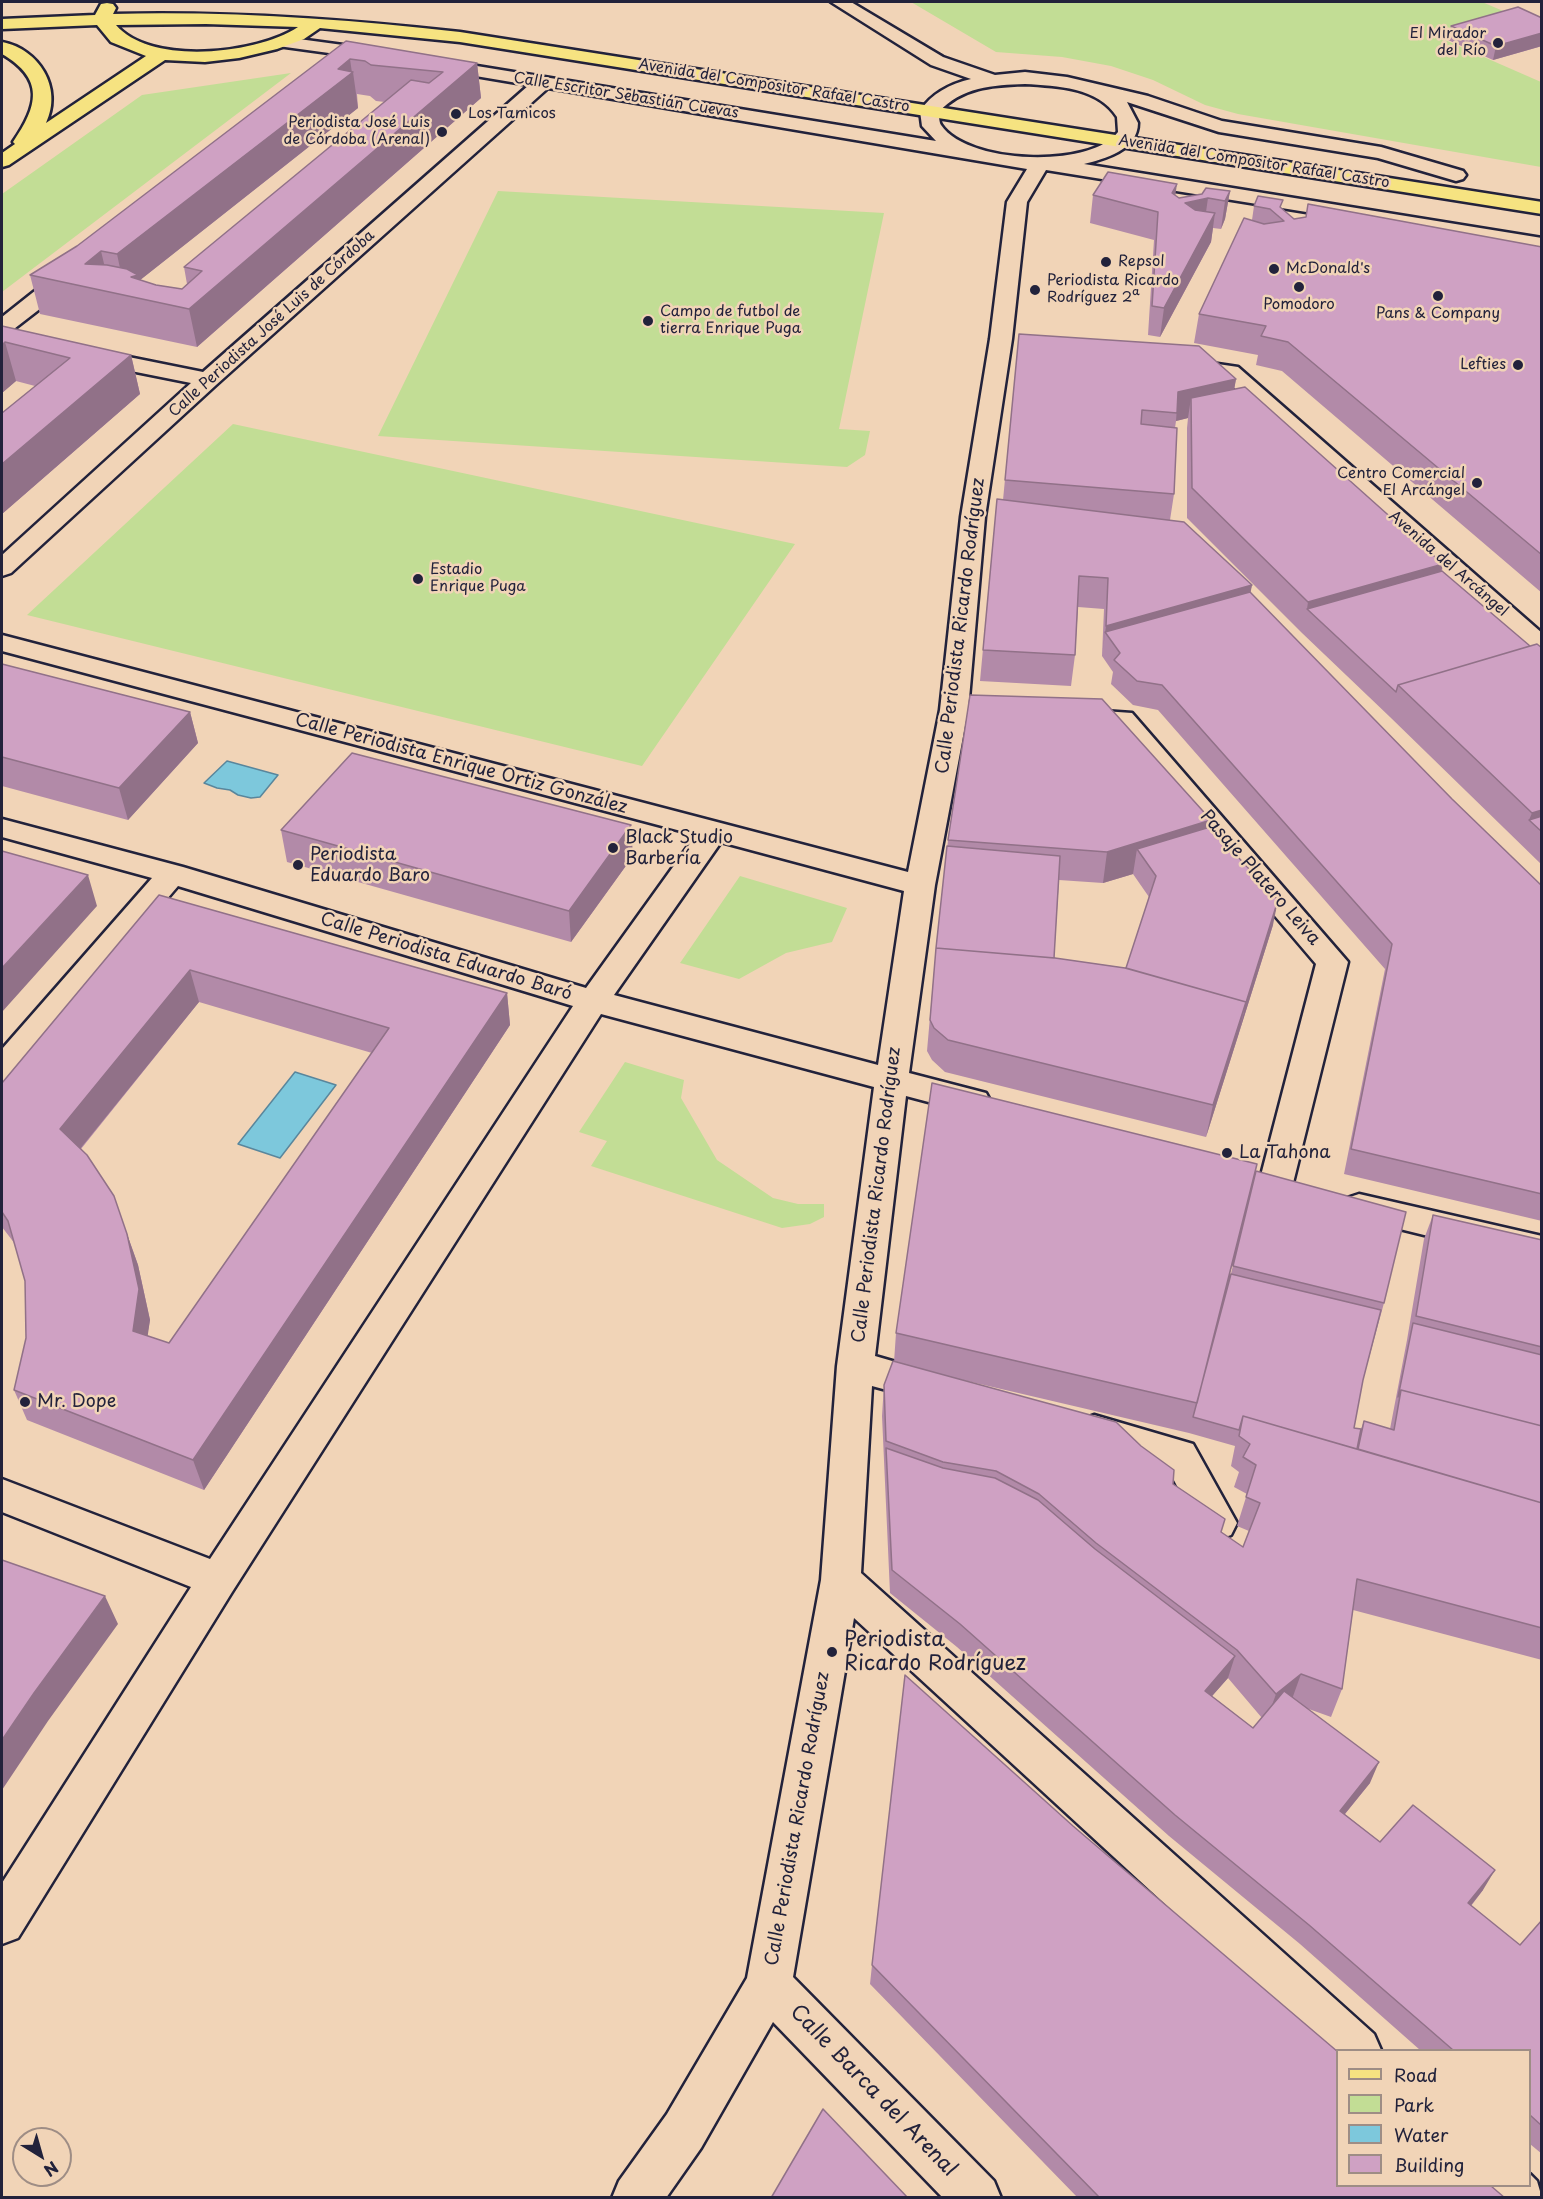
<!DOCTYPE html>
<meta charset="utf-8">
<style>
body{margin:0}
#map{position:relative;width:1543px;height:2199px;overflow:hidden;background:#f1d4b7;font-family:"Playpen Sans",sans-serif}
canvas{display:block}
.frame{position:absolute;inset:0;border:3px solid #22223b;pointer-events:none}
.legend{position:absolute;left:1336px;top:2049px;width:195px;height:138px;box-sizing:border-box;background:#f1d4b7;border:2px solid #9e8d85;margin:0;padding:8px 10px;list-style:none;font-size:18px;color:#22223b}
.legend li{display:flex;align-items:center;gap:12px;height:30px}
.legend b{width:30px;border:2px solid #9e8d85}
.north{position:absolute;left:12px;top:2127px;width:60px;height:60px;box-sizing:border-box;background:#f1d4b7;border:2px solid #9e8d85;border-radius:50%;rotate:143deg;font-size:16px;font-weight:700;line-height:24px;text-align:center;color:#22223b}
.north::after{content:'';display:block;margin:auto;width:21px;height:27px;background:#22223b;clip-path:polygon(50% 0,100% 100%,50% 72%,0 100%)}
</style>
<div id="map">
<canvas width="1543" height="2199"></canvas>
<div class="frame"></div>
<ul class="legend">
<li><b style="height:8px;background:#f6e381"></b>Road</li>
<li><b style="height:16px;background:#c2dd95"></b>Park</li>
<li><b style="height:16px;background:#7dc8dc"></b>Water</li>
<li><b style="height:16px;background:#cfa1c3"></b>Building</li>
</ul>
<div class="north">N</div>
</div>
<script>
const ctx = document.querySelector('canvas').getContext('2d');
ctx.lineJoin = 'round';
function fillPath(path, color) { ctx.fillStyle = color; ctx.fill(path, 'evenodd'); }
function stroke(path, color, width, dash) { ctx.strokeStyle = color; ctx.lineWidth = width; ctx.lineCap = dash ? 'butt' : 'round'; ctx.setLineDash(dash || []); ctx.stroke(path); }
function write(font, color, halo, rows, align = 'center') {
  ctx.font = font + ' "Playpen Sans",sans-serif'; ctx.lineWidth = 5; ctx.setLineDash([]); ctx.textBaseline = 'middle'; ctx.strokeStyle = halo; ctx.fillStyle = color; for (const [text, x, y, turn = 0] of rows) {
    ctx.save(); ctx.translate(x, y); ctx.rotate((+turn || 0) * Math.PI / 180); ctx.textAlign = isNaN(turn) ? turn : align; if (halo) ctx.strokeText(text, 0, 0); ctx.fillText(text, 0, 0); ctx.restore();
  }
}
fillPath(new Path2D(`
 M911,2h571l59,25 -26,-7 -70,20 96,42v85l-303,-53 -33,-9 -52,-25 -42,-14 -49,-9 -66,-5z
 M291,73l-289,219v-98l140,-99z
 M498,191l386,22 -45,216 31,2 -5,24 -18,12 -469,-31z
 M233,424l562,120 -153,222 -615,-151z
 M740,876l107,32 -15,34 -46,11 -47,26 -59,-16z
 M625,1062l59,18 -3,18 36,62 56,38 25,6h26v13l-14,7 -28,4 -191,-62 16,-25 -28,-9z`), '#c2dd95');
const water = new Path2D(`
 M227,761l51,14 -18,22 -9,1 -13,-3 -8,-5 -13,-2 -13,-5z
 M295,1072l41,13 -56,73 -42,-14z`);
fillPath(water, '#7dc8dc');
stroke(water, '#59869c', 1.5);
const minor = new Path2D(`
 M831,2h20l92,55 52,18 30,-3 42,5 81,19 74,25 159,26 82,24 3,4 -3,4 -7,2 -78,-23 -159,-26 -92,-30 11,21c0,27 -34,36 -54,41l458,74v12l-496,-80 -19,32 -15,137 -27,178 -17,193 -33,175 -26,188 77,20 5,9 -5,9 -12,3 -68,-18 -31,260 69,20 6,11 -6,11 -13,4 -59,-16 -11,187 513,461 7,16h-43v13l-484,-445 -61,359 201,204 7,17h-58l-170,-176 -72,126 -35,50h-54l7,-17 48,-67 80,-136 74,-398 16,-214 37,-279 -273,-73 -369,578 -214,346 -16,6v-61l189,-296 -189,-75v-33l208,80 363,-553 -395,-120 -164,192 -12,4v-33l150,-171 -150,-41v-18l181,48 403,121 110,-153 -694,-184v-16l906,237 32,-162 21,-193 29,-178 17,-137 20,-33 -479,-81 -332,297 -205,188 -9,3v-21l189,-172 -110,-22 -3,-5 3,-5 8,-2 114,23 326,-287 -95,-16 -6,-1 -3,-4 3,-4 6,-1 502,82 -14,-15 -2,-15c12,-18 30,-27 51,-32l-40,-14zM1025,84c32,2 73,3 92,33l1,15c-28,37 -151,32 -177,-7 -2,-3 -2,-9 -2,-13 22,-25 54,-27 86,-28zM721,842l183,49 -26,174 -264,-70z
 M284,37l96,13 6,1 3,4 -3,4 -6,1 -102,-14 -3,-4 3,-4z
 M73,266l8,1 3,5 -3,5 -71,55 -8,1v-16l63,-50z
 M1184,359l54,8 304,266v22l-9,-2 -310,-275 -47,-7 -3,-5 3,-5z
 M1075,709l57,4 216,249 -56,225 -5,9 -12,4 -12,-4 -5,-9 58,-223 -202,-237 -49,-4 -4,-6 4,-6z
 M1359,1194l183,42v28l-195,-48 -5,-9 5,-9z
 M1094,1415l99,29 44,79 -6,12 -14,5 -14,-5 -36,-68 -86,-25 -6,-11 6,-11z
 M1530,2174l7,7 5,17h-54l-5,-12h47z`);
const major = new Path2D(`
 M107,3l6,1 3,4 -3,6c117,-3 231,5 347,18l1082,170v12l-1082,-172 -140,-14 -16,11 -27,10 -38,9 -34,4 -40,-2 -156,105 -7,2v-14l13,-9 -2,-2c25,-36 32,-63 -11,-88v-12c37,7 61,46 44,81l100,-67 -35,-14 -14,-17 -95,4v-10l93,-4 6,-11zM206,24l92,3c-41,27 -147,39 -182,-2z`);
stroke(minor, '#22223b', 5);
stroke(major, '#22223b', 5);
fillPath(minor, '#f1d4b7');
fillPath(major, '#f6e381');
fillPath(new Path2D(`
 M1542,18v28l-49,14 -45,-20 3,-14z
 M346,41l131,22 4,35 -284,249 -157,-33 -10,-39 47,-29zM357,94l13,2 6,5 9,1 -201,165 3,17 -5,5 -26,-4 -16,-5 218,-172z
 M1230,191l-5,28 -4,10 -8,-1 -2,14 -51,95 -12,-2 6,-95 -64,-17 3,-28h82l4,3z
 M1308,204l234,43v346l-260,-222 -26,-6 2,-10 -64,-12 5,-29 53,-94 2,-14 28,3 12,10 12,-2z
 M2,326l129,29 9,39 -138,120v-101l33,-27 -19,-5 -14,12z
 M1019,334l217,45 -2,10 209,175 -1,7 88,75 12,2v217l-152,-148 -88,-84 -115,-115v-90l1,-10 -12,3 -1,7 -1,66 -4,26 82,65 -2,7 202,207 90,87v335l-198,-47 41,-205 -227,-259 -25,-5 -22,-21 2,-12 -11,-16 2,-47 -26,-2 -3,48 -4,31 -91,-5 17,-182 6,1z
 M2,664l188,48 8,31 -70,77 -126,-34z
 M1210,827l63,98 -67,212 -261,-65 -13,-12 -5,-9 9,-103 12,-108zM1133,874l16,23 -23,71 -72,-10 5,-78 44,3z
 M281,830l352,26 -62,86 -284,-80z
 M159,895l348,98 3,32 -306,465 -177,-70 -13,-30 12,-52 -1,-57 -10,-37 -13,-17v-144zM199,1002l173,51 -203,290 -22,-7 3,-16 -12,-55 -11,-31 -46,-85z
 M1256,1171l128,132 -21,77 -9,48 7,1 3,-8 26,8 17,-89 17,-101 9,-24 109,25v420l-189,-50 -11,79 -11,28 -25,-9 64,75 -25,31 35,28 103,48 -12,16 49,39 22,-25v234l-12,-10v-94h-110l-120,-106 -131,-108 -212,-189 -67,-54 -8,-177 2,-31 10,-23 2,-29zM1250,1195l-21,87 -34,128zM950,1377l239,56 46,13 -4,20 8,6 -5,15 13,7 -10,32 12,5 -6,16 -22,-15 4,-13 -52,-35zM1228,1678l34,40 -9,10 -41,-32z
 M1073,1826l432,372h-427l-208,-214 2,-19z`), '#b28aa8');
fillPath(new Path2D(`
 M1542,33v13l-49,14 3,-14z
 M350,59l2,14 1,-1 5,36 -233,184 -8,-38z
 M477,63l4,35 -284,249 -8,-38z
 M1177,184l-4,27 -1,-18z
 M1230,191l-5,28 -4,10 4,-28z
 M1208,198l-4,28 -19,-23z
 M1215,213l-4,29 -51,95 4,-29z
 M101,251l9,38 -25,-25z
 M5,342l11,39 -14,12v-48z
 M131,355l9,39 -138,120v-50z
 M1236,379l-5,29 -40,-10 -3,20 -12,3 2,-29z
 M1443,564l-8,31 -128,14 1,-7z
 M1252,585l-6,31 -141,16 -3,24 4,-30z
 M190,712l8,31 -70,77 -9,-32z
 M1542,810v22l-13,-12 3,-7z
 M1211,820l-6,32 -68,-3 -4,25 -30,9 4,-31z
 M631,825l2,31 -62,86 -2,-31z
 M88,875l9,31 -95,106v-44z
 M1278,900l-5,25 -34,108 5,-24z
 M190,970l9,32 -128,158 -11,-31z
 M507,993l3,32 -306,465 -11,-30z
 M1246,1002l-7,31 -33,104 7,-32z
 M127,1234l11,31 12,55 -6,41 -11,-30z
 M105,1596l13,28 -70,97 -46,69v-50l32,-47z
 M1235,1656l-7,22 -30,34 7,-21z
 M1301,1674l-10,28 -25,20 10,-28z
 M1379,1762l-9,21 -39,48 9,-20z
 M1495,1870l-12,20 -26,33 11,-20z`), '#917188');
const building = new Path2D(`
 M1518,7l24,11v15l-46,13 -45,-20z
 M346,41l131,22 -288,246 -159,-34 47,-29zM350,59l15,2 6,4 72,7 -14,11 -18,-3 -227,187 18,4 -20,18 -26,-4 -25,-8 7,-2 -11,-6 -20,-4 -22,-1 16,-13 16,3 236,-182 -15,-3z
 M1108,172l69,12 -5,9 7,5 23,-4 4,-6 24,3 -5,10 -17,-3 -23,5 10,7 20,3 -51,95 -12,-2 6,-94 -65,-17z
 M1258,196l25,4 -3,7 14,12 12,-2 2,-13 234,43v308l-254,-213 -27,-6 5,-10 -67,-12 45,-96 20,6 20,-3 -14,-12 -16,-3z
 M2,326l129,29 -129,109v-51l68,-55 -65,-16 -3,3z
 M1019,334l180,12 37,33 -58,13 -1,21 -35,-3 -1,14 36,4 -3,66 -169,-14z
 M1245,387l198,177 -135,38 -116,-114 -1,-90z
 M997,499l187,23 68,63 -146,41 2,-48 -29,-2 -4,79 -92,-5z
 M1442,571l88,75 -132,39 -2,7 -89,-83z
 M1250,592l202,207 90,87v308l-191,-45 41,-205 -230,-259 -25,-4 -23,-21 6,-7 -15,-21z
 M1537,644l5,4v162l-10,3 -134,-128z
 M2,664l188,48 -71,76 -117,-31z
 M970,695l132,4 109,121 -104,32 -159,-12z
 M352,753l279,72 -62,86 -288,-81z
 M1542,816v16l-13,-12z
 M1210,827l68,73 -34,109 2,-7 -120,-34 30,-92 -19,-27z
 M947,846l113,10 -6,102 -118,-10z
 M2,851l86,24 -86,93z
 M159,895l348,98 -314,467 -179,-70 12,-52 -1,-57 -17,-60 -6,-9v-129zM190,970l199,58 -220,315 -36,-12 6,-42 -12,-55 -13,-38 -27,-41 -27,-26z
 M936,948l119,10 70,10 121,34 -33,103 -265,-65 -14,-12 -4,-8z
 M932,1083l325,81 -60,239 -301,-70z
 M1256,1171l150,41 -22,91 -151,-37z
 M1433,1215l109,25v107l-126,-31z
 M1231,1274l150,36 -18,70 -9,48 7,1 -4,20 -114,-33 -4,14 -46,-13z
 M1413,1323l129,32v71l-141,-36 -3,7z
 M893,1361l223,61 25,24 33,24 -1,14 52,35 -4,13 22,15 17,-44 -14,-6 10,-32 -13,-8 7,-13 -11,-8 4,-20 299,87v125l-185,-49 -15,110 -41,-15 -25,20 -39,-44 -141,-107 -57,-49 -43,-23 -53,-9 -57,-21 -2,-56z
 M1401,1390l141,36v77l-184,-54 6,-28 30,9z
 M886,1448l57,20 52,10 43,22 57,49 140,107 -30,35 48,37 31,-37 95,71 -39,49 40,31 33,-37 82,65 -27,33 52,42 22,-25v206l-12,-11v-65h-77l-144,-125 -134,-110 -215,-191 -68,-54z
 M2,1560l103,36 -71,97 -32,47z
 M905,1675l168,151 265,226v134h153l14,12h-405l-228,-233z
 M823,2109l85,89h-137z`);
fillPath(building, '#cfa1c3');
stroke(building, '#917188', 1.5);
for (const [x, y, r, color] of [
 [1498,43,6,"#22223b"],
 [456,114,6,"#22223b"],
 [442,132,6,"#22223b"],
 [1106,262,6,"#22223b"],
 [1274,269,6,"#22223b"],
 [1299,287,6,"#22223b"],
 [1035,290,6,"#22223b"],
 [1438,296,6,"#22223b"],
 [648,321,6,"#22223b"],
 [1518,365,6,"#22223b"],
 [1477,483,6,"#22223b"],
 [418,579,6,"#22223b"],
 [613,848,6,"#22223b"],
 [298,865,6,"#22223b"],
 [1227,1153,6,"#22223b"],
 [25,1402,6,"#22223b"],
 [832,1652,6,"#22223b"]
]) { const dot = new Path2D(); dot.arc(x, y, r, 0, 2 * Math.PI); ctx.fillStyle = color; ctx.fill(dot); stroke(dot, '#f1d4b7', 2); }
write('15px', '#22223b', '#f1d4b7', [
 ["El Mirador",1486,34,"right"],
 ["del Río",1486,51,"right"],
 ["Los Tamicos",468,114],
 ["Periodista José Luis",430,123,"right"],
 ["de Córdoba (Arenal)",430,140,"right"],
 ["Repsol",1118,262],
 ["McDonald's",1286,269],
 ["Periodista Ricardo",1047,281],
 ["Rodríguez 2ª",1047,298],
 ["Pomodoro",1299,305,"center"],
 ["Campo de futbol de",660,312],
 ["tierra Enrique Puga",660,329],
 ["Pans & Company",1438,314,"center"],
 ["Lefties",1506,365,"right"],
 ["Centro Comercial",1465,474,"right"],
 ["El Arcángel",1465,491,"right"],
 ["Estadio",430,570],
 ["Enrique Puga",430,587]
], 'left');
write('15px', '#22223b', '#f1d4b7', [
 ["Avenida del Compositor Rafael Castro",774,86,9],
 ["Calle Escritor Sebastián Cuevas",626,96,9],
 ["Avenida del Compositor Rafael Castro",1254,162,9],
 ["Calle Periodista José Luis de Córdoba",272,324,-42],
 ["Avenida del Arcángel",1448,564,41]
]);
write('18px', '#22223b', '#f1d4b7', [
 ["Calle Periodista Ricardo Rodríguez",961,626,-83],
 ["Calle Periodista Enrique Ortiz González",461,764,15],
 ["Pasaje Platero Leiva",1260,878,49],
 ["Calle Periodista Eduardo Baró",446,957,17],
 ["Calle Periodista Ricardo Rodríguez",877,1195,-83],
 ["Calle Periodista Ricardo Rodríguez",798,1819,-80]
]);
write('18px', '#22223b', '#f1d4b7', [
 ["Black Studio",625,838],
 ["Barbería",625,859],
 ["Periodista",310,855],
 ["Eduardo Baro",310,876],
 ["La Tahona",1239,1153],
 ["Mr. Dope",37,1402]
], 'left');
write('21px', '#22223b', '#f1d4b7', [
 ["Periodista",844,1640],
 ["Ricardo Rodríguez",844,1664]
], 'left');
write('21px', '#22223b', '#f1d4b7', [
 ["Calle Barca del Arenal",873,2091,46]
]);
</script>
